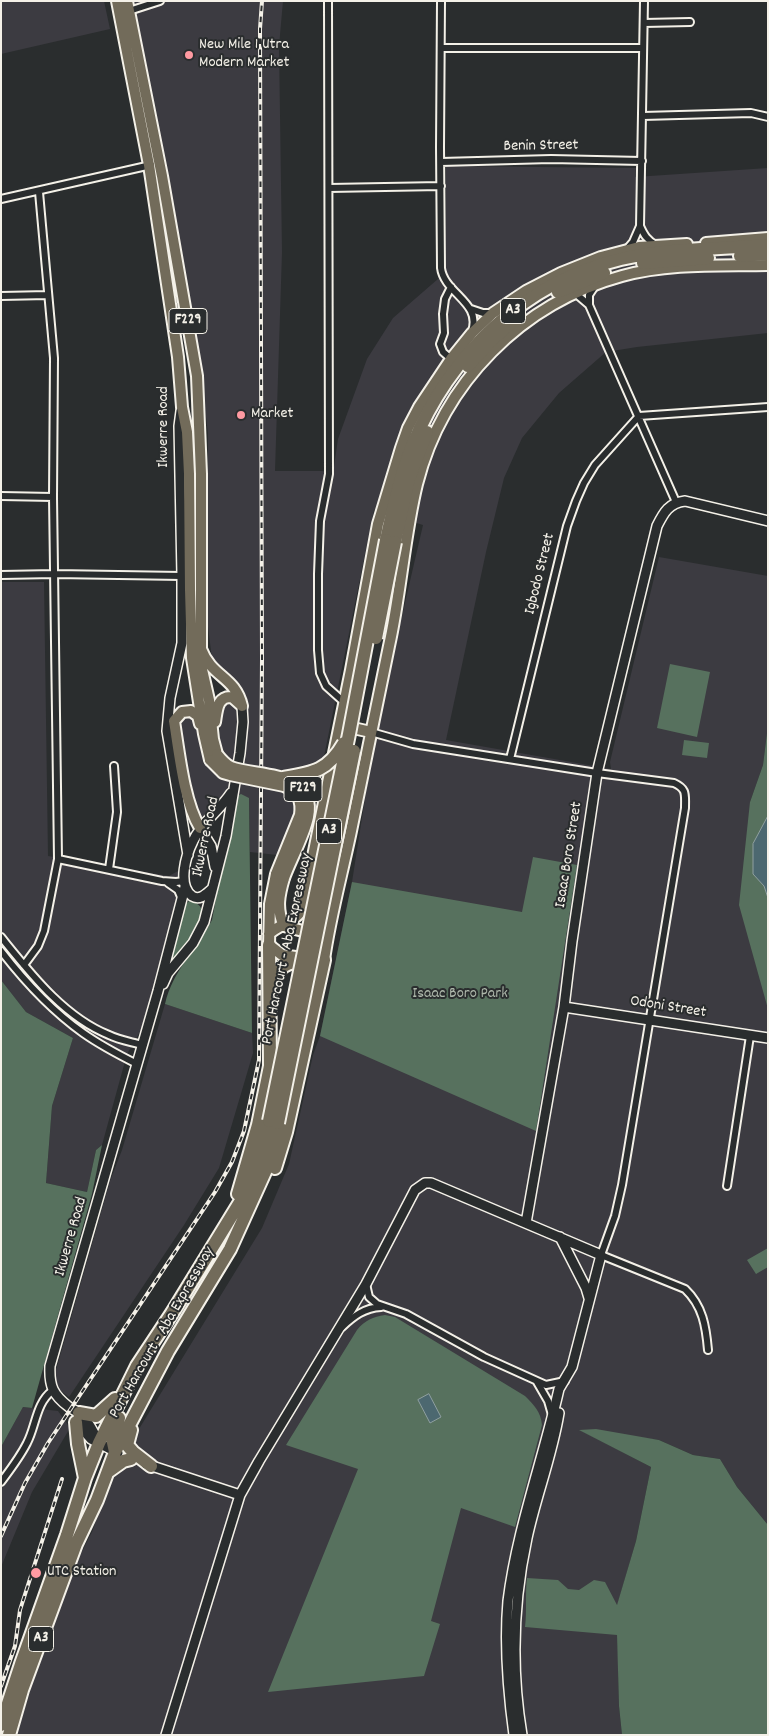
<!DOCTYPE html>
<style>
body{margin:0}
#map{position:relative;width:769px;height:1736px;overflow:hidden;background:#2a2d2e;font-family:Dekko,sans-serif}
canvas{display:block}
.frame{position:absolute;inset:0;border:2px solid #f4f1e8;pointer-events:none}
</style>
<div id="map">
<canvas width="769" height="1736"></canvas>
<div class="frame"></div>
</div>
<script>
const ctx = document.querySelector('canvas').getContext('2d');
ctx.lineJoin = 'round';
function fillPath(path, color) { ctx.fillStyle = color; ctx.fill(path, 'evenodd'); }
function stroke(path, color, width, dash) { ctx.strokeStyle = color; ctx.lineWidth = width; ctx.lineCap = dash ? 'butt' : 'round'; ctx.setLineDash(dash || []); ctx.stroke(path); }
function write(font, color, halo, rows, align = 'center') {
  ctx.font = font + ' Dekko,sans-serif'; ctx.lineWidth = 4; ctx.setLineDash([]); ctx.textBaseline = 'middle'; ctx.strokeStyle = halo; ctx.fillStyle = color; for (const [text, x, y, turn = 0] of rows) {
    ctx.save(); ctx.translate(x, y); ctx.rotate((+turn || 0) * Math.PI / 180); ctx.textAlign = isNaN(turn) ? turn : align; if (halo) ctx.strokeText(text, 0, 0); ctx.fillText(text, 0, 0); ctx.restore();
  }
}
fillPath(new Path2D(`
 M1,1h103l6,28 -109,25z
 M134,1h149l-4,45 3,206 -7,219h47l11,2 5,-34 29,-80 26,-41 53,-46v-106l190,2 -1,9 133,-9v165l-131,14 -31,5 -47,41 -37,45 -18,40 -18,74 -40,188 165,29 -1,-7 49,-205 109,19v149l-5,40 -13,37 18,207v516l-31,-38 -17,-28 -27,-4 -34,-15 -79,-10 71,37 -15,74 -19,65 2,100 3,29h-605l14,-47 46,-127 15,-29 18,-51 5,-8 16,-10 6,-17 -6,-4 131,-214 27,-64 24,-109 7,-19 32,-154 24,-154 47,-203 -49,-15 -57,281 -40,64 -27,-3 -1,-54 -14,-1 13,-82 -4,-23 -8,-11 -16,-11 -8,-11 -4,-32v-194l-11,-88z
 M1,582h43l4,274 121,20 9,-5v33l-37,126 -14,24 -25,91 -6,5 -9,42 -41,-9 6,-77 21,-68 -47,-26 -25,-32z
 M225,702h7l4,4 1,17 -2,36 -6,30 -7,11 -20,22 -6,-10 -18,-88 1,-4 9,-7 5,4 9,38 9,15h2l6,-23 2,-39z
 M165,1004l87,29 1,20 -34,115 -35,57 -115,172 -8,-6 -4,-7 -2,-7 1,-7 54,-189 12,-31z
 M23,1407l35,4 12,17 -38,64 -31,75v-120z`), '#3c3b41');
fillPath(new Path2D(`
 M670,664l40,8 -13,65 -40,-9z
 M768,725v284l-29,-104 11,-103 13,-37z
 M684,740l25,3 -2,15 -25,-3z
 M241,794l8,4 3,235 -87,-29c8,-34 31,-54 47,-84l23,-123z
 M533,857l44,8 -41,266 -216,-95 32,-154 170,30z
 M189,901c34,5 -8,52 -19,63l-1,-4 15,-54z
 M1,980l25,32 47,26 -21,68 -6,77 41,9 9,-42 6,-5 -10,49 -60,214 -9,-1 -22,40z
 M768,1248v19l-12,7 -9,-14z
 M385,1315l10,2 130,79c9,9 16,16 17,29l-27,102 -54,-19 -30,113 9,3 -16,52 -156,16 90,-223 -72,-24 71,-115c8,-10 16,-13 28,-15z
 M596,1429l63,11 34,15 27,4 17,28 31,38v210h-146l-3,-29 -2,-71 -92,-8c2,-17 0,-33 2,-49l31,2 10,9 11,1 15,-10 11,2 12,23 19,-64 15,-74 -72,-37z`), '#57715e');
const water = new Path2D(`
 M768,816v82l-4,-12 -11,-12v-30z
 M429,1394l12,23 -11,6 -12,-23z`);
fillPath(water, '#4c6870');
stroke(water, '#8f9fa0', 1);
const street = new Path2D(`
 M328,1l1,473 -9,47 -2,53v76l2,23 6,13 19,17
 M441,1l-1,146 1,121c3,25 41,35 31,63
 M129,11l31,-10
 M644,23l46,-1
 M441,48h202
 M643,116l108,-3 17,4
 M441,162l110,-3 91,2
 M329,188l112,-2
 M1,199l150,-34
 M640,226c4,9 7,14 16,19
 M627,249l6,-7 7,-16 4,-225
 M575,293l14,12 87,197
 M1,296l47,-1
 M589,305v-10l6,-9
 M471,309l12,4h10
 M451,359l-8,-7 -3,-8 4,-11 -1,-19 2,-15 6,-12
 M1,496l52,1
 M1,575l54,-1 127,2
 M371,732l42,12 184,29 77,10c13,6 11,11 11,25l-63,377 -7,31 -14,39 84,34c18,17 21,38 23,61
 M510,759l57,-233 9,-25 8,-18 11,-18 44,-49 129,-9
 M58,859l104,22 14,1 8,-1
 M109,869l8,-57 -3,-46
 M168,883l10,7 4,9
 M1,937c30,37 63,80 108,98 10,5 23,7 33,10
 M1,951c24,31 51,60 82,82 17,12 36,22 54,31
 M24,965l14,-19 6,-15 14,-72 -5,-362 1,-139 -15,-166
 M727,1186l23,-150
 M366,1284l3,13 8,7 29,10 78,43 62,28 19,-4
 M342,1327c12,-11 22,-19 39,-20
 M537,1382l11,19 4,14
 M1,1482c9,-12 19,-25 26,-39 9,-17 9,-40 25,-52`);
const secondary = new Path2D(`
 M181,411l-2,15 3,150v67l-12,55 -3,33 21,124
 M200,828l11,18 4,21
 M212,889c-6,5 -12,12 -20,7 -15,-11 -6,-41 1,-55 8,-18 27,-31 38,-48
 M163,984l5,-11 25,-30 11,-21 22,-86 14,-83 3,-31 -1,-16
 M564,1007l204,31
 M526,1223l38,-216 8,-66 25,-168 60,-247c7,-14 12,-23 28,-25l83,20
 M560,1237l26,51 3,10
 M77,1423l14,16 27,14
 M99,1443c-5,-10 -11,-23 -20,-30 -3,-3 -7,-3 -10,-6 -16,-12 -20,-21 -19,-41l108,-375 27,-104
 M146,1464l94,31
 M166,1735l74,-240 19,-34 107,-177 49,-94 10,-7h6l170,72 -29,112 -13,22c-16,71 -42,140 -51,212 -4,45 0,90 6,134
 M522,1735c-11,-66 -9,-132 5,-197 9,-42 25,-82 32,-125`);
const primary = new Path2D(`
 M117,1l32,164 29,192 4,50 5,25 2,42 1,116 2,68 12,76 6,26
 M127,1l35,175 35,200 4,98v191l8,35 4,39 4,15
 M706,243l62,-5
 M201,649c11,29 34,27 41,57
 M215,722c2,-12 2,-26 17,-25l9,8
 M200,724l-2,-8 -7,-5 -9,1 -8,9c5,31 10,81 26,107
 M344,726l27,6
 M276,874l-6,30 -1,41 13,10 20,3
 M284,878c-5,17 -8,31 0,48
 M284,926l30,8
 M269,934c11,-10 24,-11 33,-24l49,-240 27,-146 23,-76 7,-20 11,-21 32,-48 21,-26 21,-20 33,-22 35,-18 40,-16 38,-10 48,-3
 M319,961l5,-1c6,-43 18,-86 27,-129 13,-61 25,-123 38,-185 12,-53 15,-109 28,-162 26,-102 105,-181 205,-208 47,-13 98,-10 146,-11`);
const highway = new Path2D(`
 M740,256l28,-2
 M643,263l65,-5
 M558,292l46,-19
 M468,366l25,-27 17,-15
 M386,540c7,-32 14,-64 26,-94 37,-91 112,-164 209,-187 48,-11 98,-10 147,-14
 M395,542l14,-63 18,-47
 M270,978c13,-13 22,-21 40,-12
 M275,1168l11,-36 38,-172
 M238,1194l20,-69 12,-59 -1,-121
 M79,1413l17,3 19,-17
 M76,1422l2,22 7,34
 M131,1430l-4,15 6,7 18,14
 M115,1452l-3,-14 7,-20
 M109,1471l14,-10 8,-2
 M1,1725l20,-61 46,-129 18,-57 14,-35 38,-77 35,-53 70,-114 19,-41 8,-37
 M9,1735l13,-45 54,-146 21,-44 18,-48 53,-101 62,-102 39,-86 9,-40`);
stroke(street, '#f4f1e8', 10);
stroke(secondary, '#f4f1e8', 12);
stroke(primary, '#f4f1e8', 14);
stroke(highway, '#f4f1e8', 16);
stroke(street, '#2a2d2e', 6);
stroke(secondary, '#2a2d2e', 9);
stroke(primary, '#726b5a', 10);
stroke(highway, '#726b5a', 12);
const rail = new Path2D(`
 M1,1536l24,-53 23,-40 167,-251 17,-30 12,-31 15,-71 3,-401 -2,-630 2,-28
 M1,1686l14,-40 5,-36 42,-131`);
stroke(rail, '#f4f1e8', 4);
stroke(rail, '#2a2d2e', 2, [5.5]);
const primaryBridge = new Path2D(`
 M217,754c4,5 8,10 14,13 28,10 86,3 77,50 -4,19 -17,42 -24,61
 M210,760l13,13 7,2 54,11c14,6 18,14 16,29l-24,59`);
const highwayBridge = new Path2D(`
 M376,638l19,-96
 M283,778c30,-5 45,-7 61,-35
 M269,1121l80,-387 37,-194
 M278,1123l76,-372`);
stroke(primaryBridge, '#f4f1e8', 14, []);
stroke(highwayBridge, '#f4f1e8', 16, []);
stroke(primaryBridge, '#726b5a', 10);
stroke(highwayBridge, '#726b5a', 12);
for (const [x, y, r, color] of [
 [189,55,5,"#ff9aa2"],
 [241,415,5,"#ff9aa2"],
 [36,1573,6,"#ff9aa2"]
]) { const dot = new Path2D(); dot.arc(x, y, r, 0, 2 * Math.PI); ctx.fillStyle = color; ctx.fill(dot); stroke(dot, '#2a2d2e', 2); }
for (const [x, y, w] of [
 [513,311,25],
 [188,321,38],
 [303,789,38],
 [329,831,25],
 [41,1639,25]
]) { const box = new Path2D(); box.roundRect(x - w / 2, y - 12.5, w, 25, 4); ctx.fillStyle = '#2a2d2e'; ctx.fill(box); stroke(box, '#f4f1e8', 1); }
write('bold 15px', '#f4f1e8', null, [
 ["A3",513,311],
 ["F229",188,321],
 ["F229",303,789],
 ["A3",329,831],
 ["A3",41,1639]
]);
write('16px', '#f4f1e8', '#2a2d2e', [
 ["New Mile 1 Utra",199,46],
 ["Modern Market",199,64],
 ["Market",251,415],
 ["UTC Station",47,1573]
], 'left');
write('16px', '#f4f1e8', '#2a2d2e', [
 ["Benin Street",541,147,-1],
 ["Ikwerre Road",165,427,-90],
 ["Igbodo Street",541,574,-76],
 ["Ikwerre Road",207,837,-78],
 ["Isaac Boro Street",570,855,-81],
 ["Port Harcourt - Aba Expressway",288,949,-78],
 ["Odoni Street",668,1008,9],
 ["Ikwerre Road",72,1237,-74],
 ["Port Harcourt - Aba Expressway",163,1333,-60]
]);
write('16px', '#adb7aa', '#2a2d2e', [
 ["Isaac Boro Park",460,995]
]);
</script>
